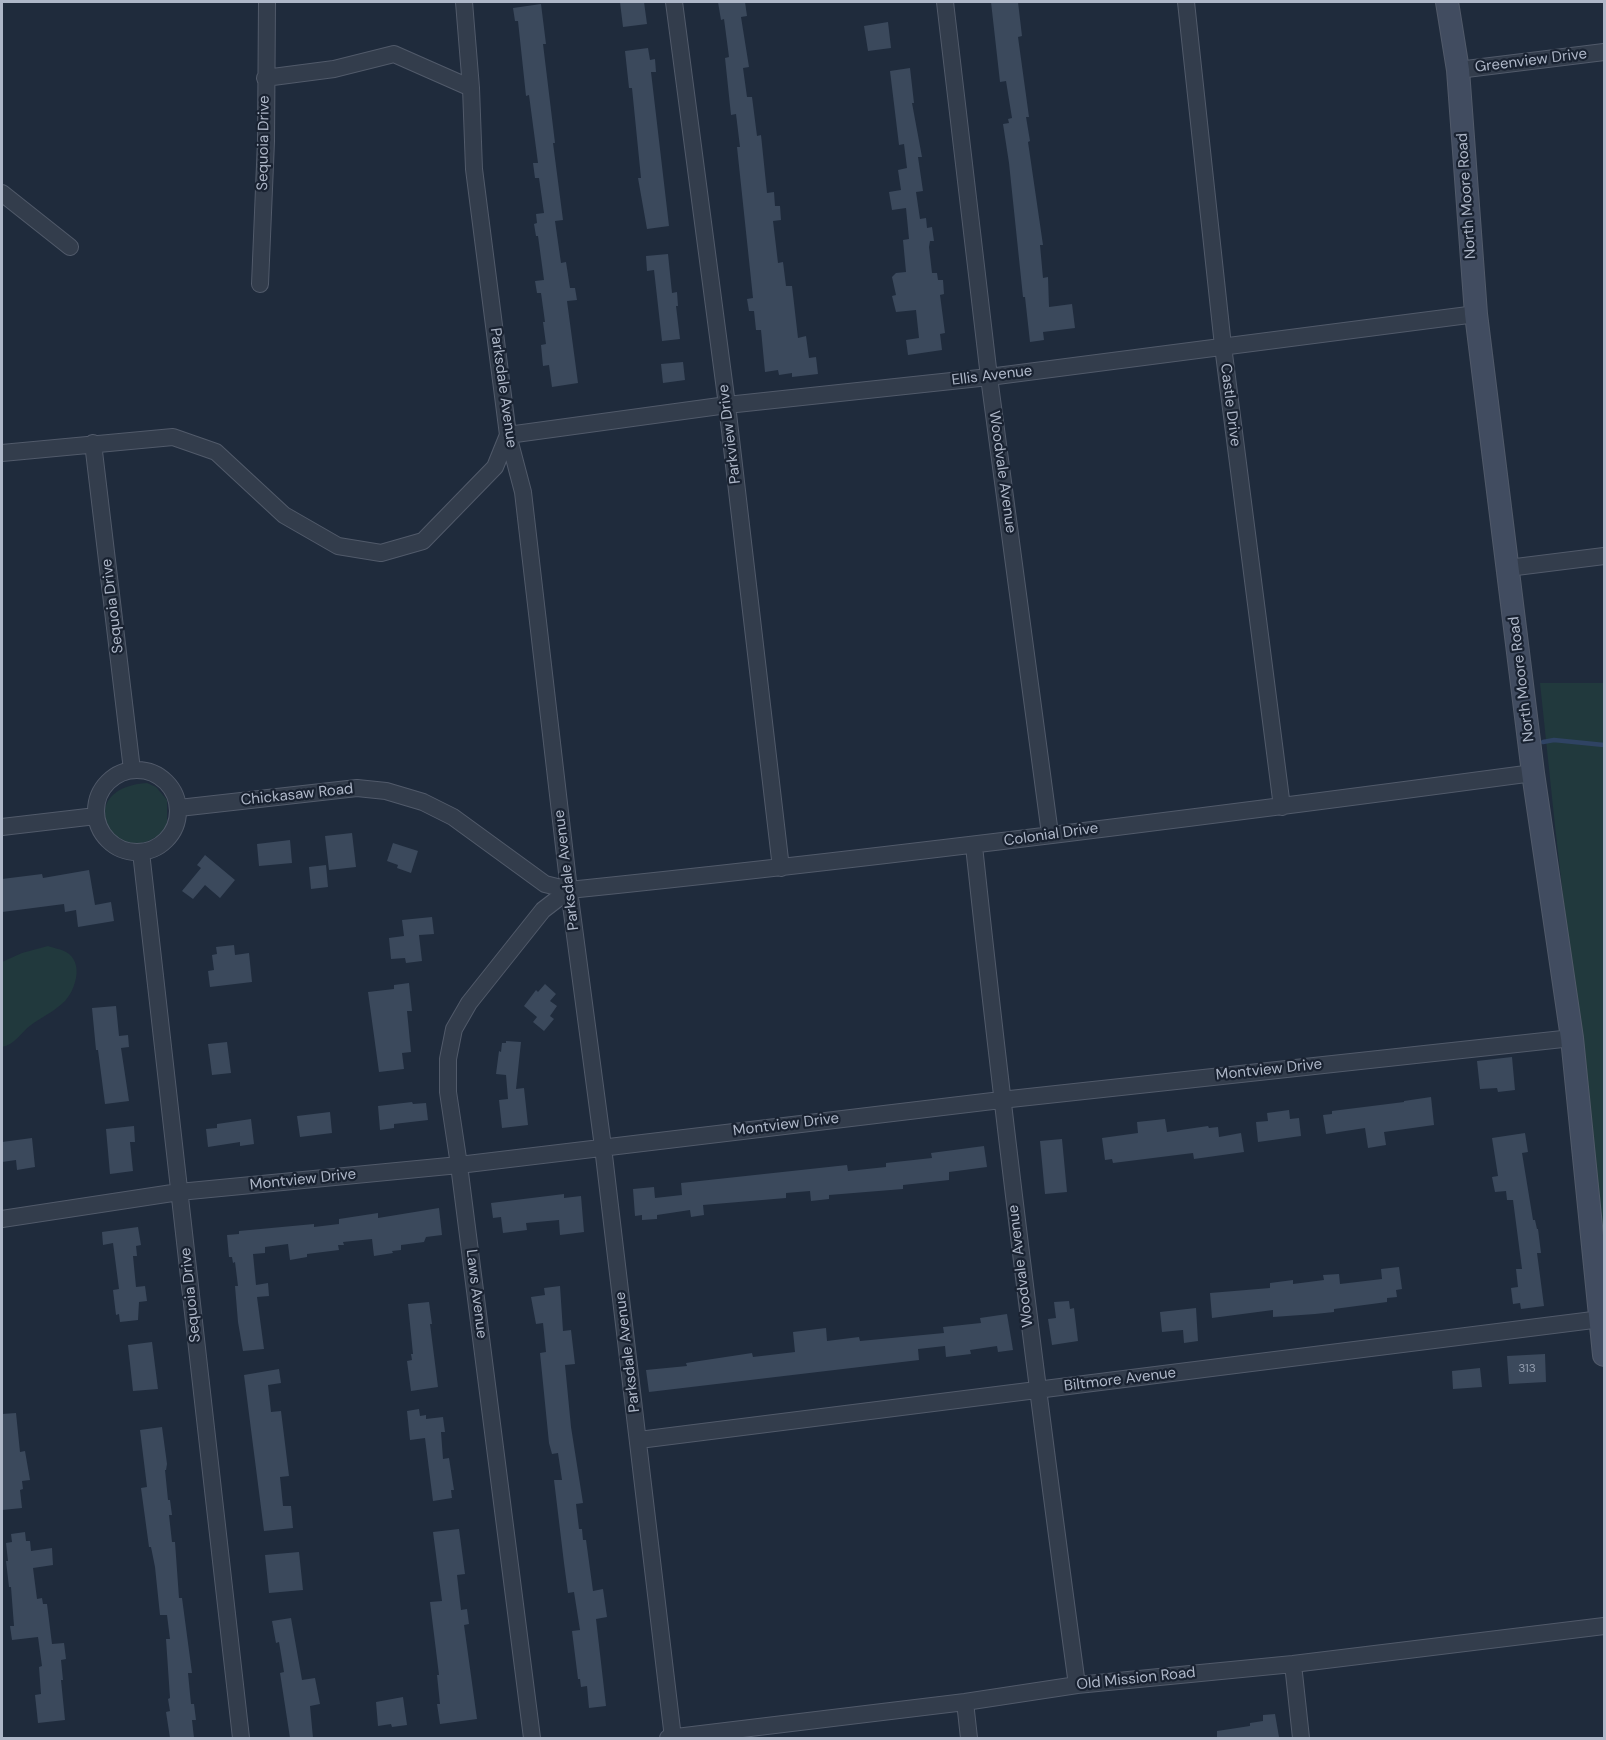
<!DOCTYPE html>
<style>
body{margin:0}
#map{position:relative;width:1606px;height:1740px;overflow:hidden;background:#1f2b3c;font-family:"DM Sans",sans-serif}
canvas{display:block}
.frame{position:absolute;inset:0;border:3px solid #aeb7c8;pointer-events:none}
</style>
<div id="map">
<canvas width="1606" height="1740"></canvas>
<div class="frame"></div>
</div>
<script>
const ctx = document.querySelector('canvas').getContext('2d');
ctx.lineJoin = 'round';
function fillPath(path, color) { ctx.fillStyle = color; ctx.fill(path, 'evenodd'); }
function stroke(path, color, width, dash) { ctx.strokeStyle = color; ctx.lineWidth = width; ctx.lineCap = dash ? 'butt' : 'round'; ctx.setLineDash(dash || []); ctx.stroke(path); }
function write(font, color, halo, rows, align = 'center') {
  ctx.font = font + ' "DM Sans",sans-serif'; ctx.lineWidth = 4.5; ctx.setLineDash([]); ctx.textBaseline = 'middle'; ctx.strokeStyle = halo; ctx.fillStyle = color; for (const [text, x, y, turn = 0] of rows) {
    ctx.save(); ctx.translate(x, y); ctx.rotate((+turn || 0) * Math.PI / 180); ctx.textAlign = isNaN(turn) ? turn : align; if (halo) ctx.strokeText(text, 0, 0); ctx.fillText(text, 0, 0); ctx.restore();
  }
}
fillPath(new Path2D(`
 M1540,683h64v569l-49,-426z
 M147,783l9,4 11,13v28c-52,52 -100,-40 -20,-45z
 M48,946c5,2 13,3 18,6 18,10 10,37 -1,49 -10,10 -23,16 -34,24 -11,8 -15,19 -29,22v-85l20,-9z`), '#21393d');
stroke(new Path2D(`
 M1543,742l11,-2 50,5`), '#2f4363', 4.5);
fillPath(new Path2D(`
 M620,2h24l3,22 -24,3z
 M718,2h27l2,14 -6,1 8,50 -6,1 4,29h5l5,39 4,-1 6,58 7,-1 1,14h5l1,14 -8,1 5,42 5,-1 3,24h6l6,52 8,-2 3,22 7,-1 2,17 -26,3v-4l-13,2 -1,-5 -13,2 -4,-42h-5l-2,-19h-5l-2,-12 6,-1 -16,-151h3l-4,-33 -5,1 -6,-57 4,-1 -5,-38 -3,1z
 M991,2h27l4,34 -4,1 11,80h-3l4,24 -2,1 15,103h-3l3,33 5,-1 1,30 23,-3 3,24 -32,4 1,8 -14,2 -5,-45h-2l-14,-134 -6,-39 6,-1 -1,-4 4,-1 -6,-37 -6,1z
 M541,4l5,40h-3l12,99h-2l10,77 -8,1 6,42 5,-1 4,26h5l2,12 -10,1 11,82 -26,4 -3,-22 -6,1 -2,-21 5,-1 -3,-22h2l-4,-29h-4l-2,-12 9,-1 -6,-44h-2l-2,-12 3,-1 -1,-9 8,-1 -5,-35h-4l-2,-15h5l-9,-68 -3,1 -8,-75h-3l-2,-13z
 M888,22l3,26 -23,3 -4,-25z
 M648,48l2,12 5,-1 1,13h-5l18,154 -22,3 -9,-51h3l-9,-90h-3l-4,-37z
 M910,68l4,35h-2l10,54h-4l5,34 -7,1 4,27 6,-1 1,10 5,-1 2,14h-4l-1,6 3,26h5l1,7h5l1,14 -4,1 5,38 -5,1 2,16 -34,5 -2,-15 13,-2 -3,-28 -20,2 -4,-16 4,-1 -4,-18 4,-4 10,-1 -3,-32 6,-1 -3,-31 -14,2 -3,-18 12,-2 -3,-20 9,-2 -3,-24 -5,1 -9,-74z
 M668,254l4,39 5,-1 1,14h-2l4,33 -18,2 -8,-71 -7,1 -1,-15z
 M683,362l2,18 -22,3 -2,-19z
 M352,833l4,34 -27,3 -4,-34z
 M290,840l2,23 -33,3 -2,-22z
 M393,843l25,8 -7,22 -14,-5 1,-3 -11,-4z
 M205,855l30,25 -15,18 -15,-13 -12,14 -11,-8 19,-23 -4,-3z
 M326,865l2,22 -17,2 -2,-22z
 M89,870l6,35 16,-3 3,19 -36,6 -2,-17 -11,2 -1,-8 -62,8v-33l40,-5 1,4z
 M432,917l2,17 -15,1 3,26 -16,2 -1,-5 -14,1 -2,-21 15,-2 -2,-16z
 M234,945l1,10 14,-2 3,29 -42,5 -2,-16 6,-1 -2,-15 5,-1 -1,-7z
 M409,983l3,28h-5l4,41 -9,1 2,16 -25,3 -11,-80 26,-3v-4z
 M545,984l11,10 -6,7 7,5 -7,10 4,3 -10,12 -11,-9 4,-5 -13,-11 12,-16 2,2z
 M116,1006l3,30 9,-1 1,12 -8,1 8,53 -24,3 -7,-54h-2l-4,-42z
 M506,1041l15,1 -5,47 8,-1 4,37 -26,3 -3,-28 9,-1 -2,-24 -10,-1 3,-23 2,1 1,-9h4z
 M227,1042l4,31 -19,2 -4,-31z
 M1512,1057l3,33 -17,2 -1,-4 -17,1 -3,-28z
 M1431,1097l3,28 -50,7 2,13 -18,3 -3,-20 -39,6 -3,-19 9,-1v-3l72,-9v-1z
 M412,1102l1,2 13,-1 2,17 -34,4v4l-14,2 -2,-24z
 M1289,1110l1,9 9,-1 2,18 -43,6 -2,-20 12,-1 -1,-8z
 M330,1112l2,21 -32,4 -3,-21z
 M251,1119l3,25 -14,2v-4l-32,5 -2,-18 11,-1v-4z
 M1165,1119l2,13 41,-6 1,2 9,-1 1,10 22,-4 3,19 -50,7 -1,-6 -80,10 -1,-4 -7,1 -3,-22 36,-5 -1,-11z
 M134,1126l1,16h-5l3,29 -23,3 -4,-45z
 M1525,1133l3,19 -6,1 11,67h2l2,9h1l3,24h-4l7,53 -23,3 -1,-6 -7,1 -2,-16 7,-1 -2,-18h6l-9,-69h-6l-1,-9 -11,1 -3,-15 6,-1 -6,-38z
 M32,1138l3,29 -18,3 -1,-10 -14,2v-20z
 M1062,1139l5,53 -22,2 -5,-53z
 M984,1146l3,21 -38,5v8l-46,5v4l-74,6v4l-18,2 -1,-10 -24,2v5l-83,7 1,10 -13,2 -1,-7 -33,5v4l-15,1v-5l-7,1 -2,-27 21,-2 1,11 27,-3 -1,-12 166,-18 1,6 38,-4v-4l46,-5 -1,-5z
 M564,1194v4l17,-2 3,36 -24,3 -1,-15 -33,3 1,7 -24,3 -2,-16 -8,1 -2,-15z
 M439,1208l3,27 -16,2 -2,5 -23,3v5l-9,1 1,2 -19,3 -2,-17 -29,3 1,3h-6l1,5 -32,4v3l-17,3 -2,-16 -23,3v6l-12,1 3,31 12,-2 1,13 -12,1 7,52 -21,2 -5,-29 -3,-36h3l-3,-24 -2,1 -1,-6h-3l-2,-22 12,-1v-3l75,-7v3l25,-3v-5l39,-6v5z
 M138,1227l3,18 -5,1 1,10h-4l3,31 9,-1 2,15 -8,1 -1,18 -18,2 -1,-8 -3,1 -3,-25 6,-1 -6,-46 -10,2 -1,-13z
 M1399,1267l3,22 -6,1 1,7 -10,1v4l-53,7v3l-19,2 -42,3v-7l-61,8 -2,-25 60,-5v-5l23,-3v4l31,-4 -1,-5 16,-1 1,10 42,-5 -1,-10z
 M560,1286l3,45 8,-1 4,34 -10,1 6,62 12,76 -7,1 3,25h3l1,11h3l7,51 10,-2 4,28 -11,2 10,87 -17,2 -2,-22 -6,1 -1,-8h-2l-6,-48 8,-1 -6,-38 -6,1 -4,-30 -10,-83h8l-4,-27 -6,1 -3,-11 -9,-90 6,-1 -3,-29 -7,1 -5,-27 14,-2 -1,-7z
 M1069,1301l1,8 4,-1 4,33 -26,4 -4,-26 8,-1 -2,-16z
 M429,1302l3,22h-2l8,63 -27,4 -4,-30 5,-1 -1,-6h2l-5,-50z
 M1196,1308l2,33 -14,2 -1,-13 -21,2 -2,-20z
 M1007,1314l6,36 -15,2 -1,-6 -27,4 1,4 -25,3 -1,-11 -27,3 1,11 -270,32 -3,-22 41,-4 -1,-3 66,-10 1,4 42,-5 -2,-20 33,-4 1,13 32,-4 1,4 84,-8 -1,-6 38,-4 -1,-5z
 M152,1342l6,47 -25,2 -5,-46z
 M1545,1354l1,28 -37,2 -2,-28z
 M1480,1368l2,19 -29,2 -1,-18z
 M279,1369l2,14 -13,2 3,27 10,-1 8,65 -9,1 3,29h8l2,22 -29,3 -20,-156z
 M419,1409l1,7 6,-1v4l17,-2 2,15h-4l2,27 6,-1 5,32h-3l1,8 -19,3 -8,-63 -15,2 -3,-29z
 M16,1413l4,39 5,-1 5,29 -8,1 1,8 -3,1 2,18 -20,2v-96z
 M162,1427l5,37 -1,6h-1l3,30h2l2,15h-3l3,27h3l4,56h3l10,75h-4l3,31h3l2,16h-4l2,18h-24l-4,-26 4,-1 -2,-12 2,-1 -4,-59h4l-3,-24h-7l-5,-48 -4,-20h-2l-8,-59 6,-1 -7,-57z
 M459,1529l6,45 -8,1 4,35 6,-1 2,15 -5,1 13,94 -37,5 -3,-20h3l-3,-29h2l-9,-73 12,-1 -9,-69z
 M25,1532l1,9h4l1,10 21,-3 1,17 -20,3 4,31 5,-1 1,6h4l5,40 12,-1 2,16 -5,1 2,20h-2l4,40 -27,3 -3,-28 6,-1 -2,-27 3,-1 -4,-29 -26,3 -2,-14h4l-3,-39h-2l-3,-26h2l-2,-18 6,-1 -1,-8z
 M299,1552l4,38 -34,3 -4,-38z
 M291,1618l11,62 13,-2 5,26 -10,2 3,32h-23l-10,-65 4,-1 -5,-30 -3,1 -4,-22z
 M403,1697l4,28 -15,2 -1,-3 -13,2 -2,-24z
 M1275,1714l4,23 -62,1v-7l33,-5v-3l13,-2v-6z`), '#3b495c');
const minor = new Path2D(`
 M464,2l7,86 3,81 34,266 15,57 46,398 34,257 70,591
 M674,2l53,403 54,463
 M945,2l44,375 61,457
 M1186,2l37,344 59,461
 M1458,70l146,-18
 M265,78l69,-9 60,-15 77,34
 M2,193l68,54
 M260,284l6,-143 1,-139
 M93,443l39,327
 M2,453l171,-16 43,15 68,63 54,31 43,7 42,-12 72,-74 13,-32 219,-30 262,-28 487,-63
 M1508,568l96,-12
 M96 811a41 41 0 1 1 82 0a41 41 0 1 1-82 0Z
 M179,808l178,-20 29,3 37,11 30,15 92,67 24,6c322,-33 643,-74 964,-117
 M2,827l94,-11
 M974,846c30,280 65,559 103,839
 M141,852l100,886
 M2,1219l177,-27 280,-27 542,-65 571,-62
 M639,1440l962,-121
 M1293,1664l8,74
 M965,1702l4,36
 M532,1738l-73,-573 -11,-73v-33l6,-30 15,-26 74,-93 26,-20
 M668,1738l297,-36 112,-17 216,-21 311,-38`);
const secondary = new Path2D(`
 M1447,2l11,68 18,244 57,459 39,265 32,317`);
stroke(minor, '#515a6a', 18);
stroke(secondary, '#515a6a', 24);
stroke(minor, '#333d4c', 16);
stroke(secondary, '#414c60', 22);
write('12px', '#919cad', null, [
 ["313",1527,1369]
]);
write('15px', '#aeb7c8', '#192231', [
 ["Greenview Drive",1531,61,-7],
 ["Sequoia Drive",264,143,-89],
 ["North Moore Road",1467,196,-94],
 ["Ellis Avenue",992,376,-7],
 ["Parksdale Avenue",503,388,82],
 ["Castle Drive",1230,405,83],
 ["Parkview Drive",730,434,-97],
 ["Woodvale Avenue",1002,472,82],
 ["Sequoia Drive",113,606,-97],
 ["North Moore Road",1522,679,-97],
 ["Chickasaw Road",297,795,-6],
 ["Colonial Drive",1051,835,-8],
 ["Parksdale Avenue",567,870,-97],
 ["Montview Drive",1269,1070,-6],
 ["Montview Drive",786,1125,-7],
 ["Montview Drive",303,1180,-6],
 ["Woodvale Avenue",1021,1266,-97],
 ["Laws Avenue",476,1294,83],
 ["Sequoia Drive",191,1295,-96],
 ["Parksdale Avenue",628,1352,-97],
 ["Biltmore Avenue",1120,1380,-7],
 ["Old Mission Road",1136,1679,-6]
]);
</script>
